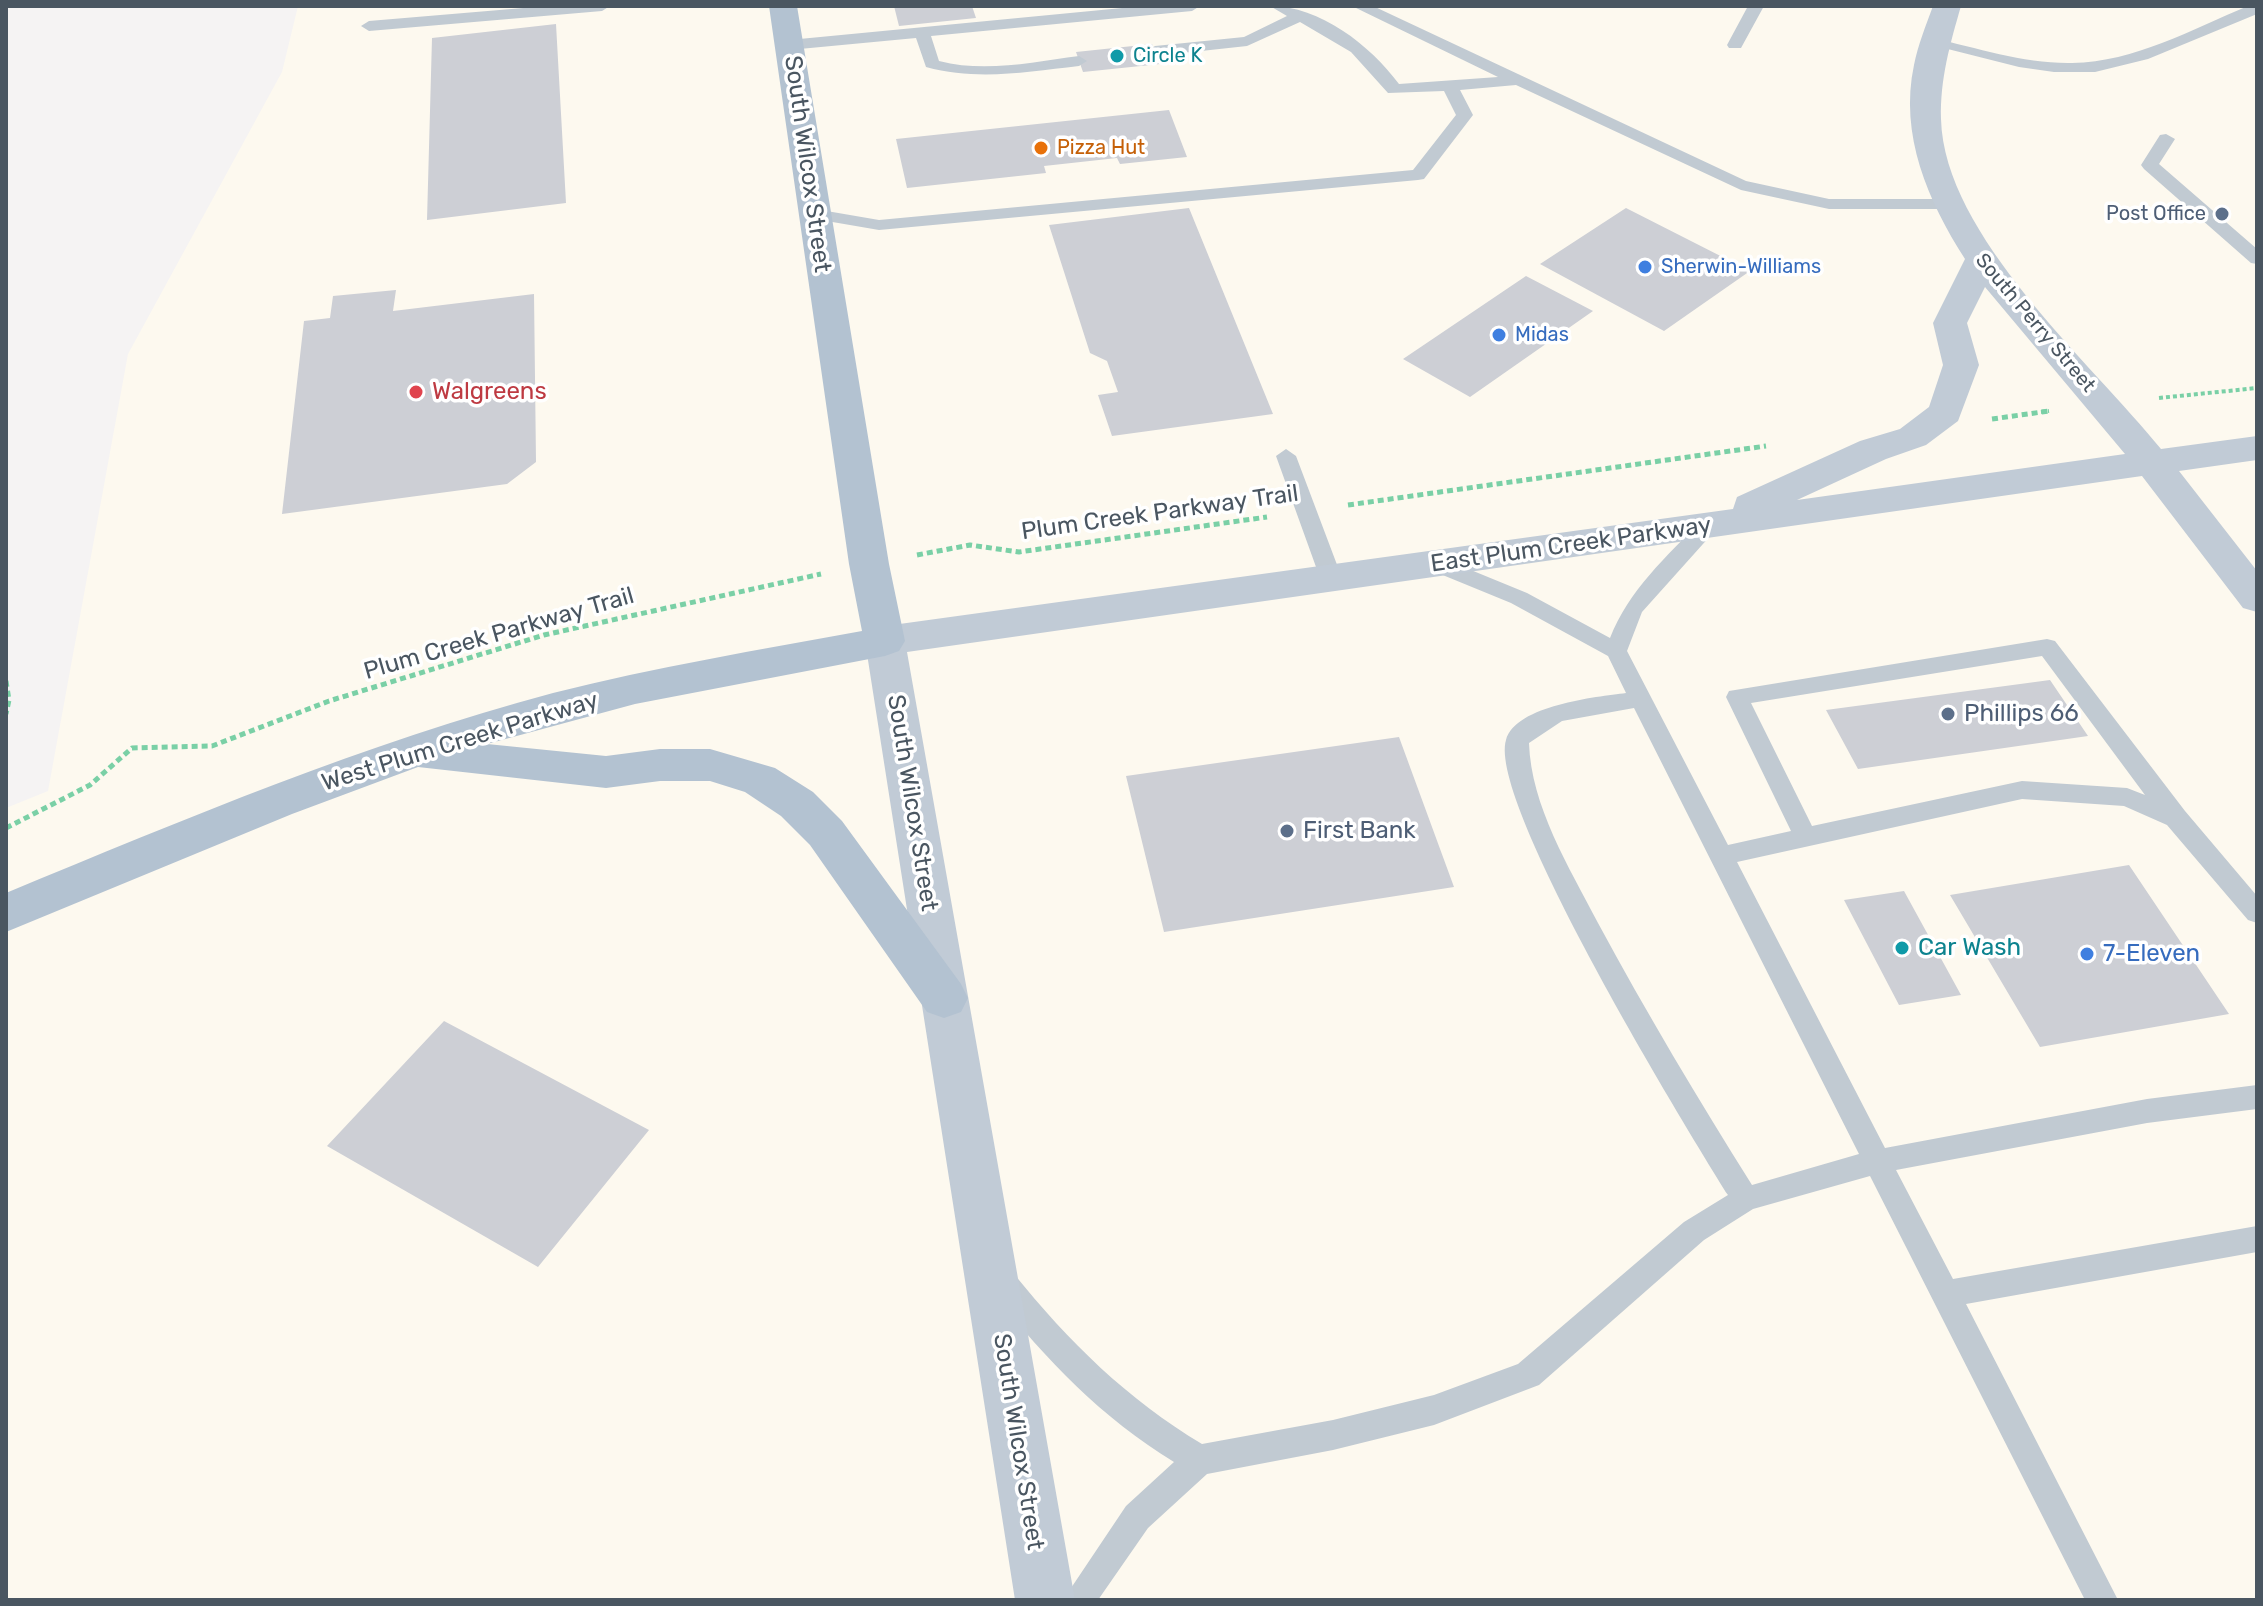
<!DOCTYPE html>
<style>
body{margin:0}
#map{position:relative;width:2263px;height:1606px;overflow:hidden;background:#f5f3f3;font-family:Rubik,sans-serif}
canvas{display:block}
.frame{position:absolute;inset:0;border:8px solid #4a5661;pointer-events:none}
</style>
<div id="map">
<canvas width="2263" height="1606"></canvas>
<div class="frame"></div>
</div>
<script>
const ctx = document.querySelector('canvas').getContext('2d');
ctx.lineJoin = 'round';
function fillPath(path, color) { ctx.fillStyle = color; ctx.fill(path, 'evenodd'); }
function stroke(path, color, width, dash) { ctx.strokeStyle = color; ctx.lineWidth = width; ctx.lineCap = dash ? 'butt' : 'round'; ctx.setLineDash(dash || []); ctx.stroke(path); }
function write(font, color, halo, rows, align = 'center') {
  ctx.font = font + ' Rubik,sans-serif'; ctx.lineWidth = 7; ctx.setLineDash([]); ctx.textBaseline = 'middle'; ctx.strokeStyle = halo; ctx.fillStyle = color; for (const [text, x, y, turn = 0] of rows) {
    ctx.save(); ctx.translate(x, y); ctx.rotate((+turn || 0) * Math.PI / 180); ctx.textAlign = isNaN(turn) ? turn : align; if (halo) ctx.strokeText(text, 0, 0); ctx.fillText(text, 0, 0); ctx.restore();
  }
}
fillPath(new Path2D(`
 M298,6h1959v1594h-2251v-792l42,-17 80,-437 154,-282z`), '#fdf9ef');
fillPath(new Path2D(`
 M894,6h78l4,12 -77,8z
 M556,24l10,179 -139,17 5,-182z
 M1152,44l8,20 -77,8 -7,-20z
 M1169,110l18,47 -67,7 -3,-6 -73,8 2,7 -139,15 -11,-49z
 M1189,208l84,206 -161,22 -14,-41 20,-3 -11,-31 -17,-8 -41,-128z
 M1626,208l124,63 -86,60 -124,-67z
 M1526,276l67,35 -123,86 -67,-38z
 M396,290l-3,21 141,-17 2,168 -29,22 -225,30 22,-193 26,-3 3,-22z
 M2050,680l38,56 -230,33 -32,-59z
 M1399,737l55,150 -290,45 -38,-156z
 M2129,865l100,149 -189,33 -90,-152z
 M1904,891l57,104 -62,10 -55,-105z
 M444,1021l205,109 -111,137 -211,-121z`), '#cdcfd5');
stroke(new Path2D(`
 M2159,398l98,-10
 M2041,412l8,-1`), '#7ad0a6', 4, [4, 3]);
stroke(new Path2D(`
 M1992,419l57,-8
 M1348,505l418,-59
 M917,555l53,-10 49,7 248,-35
 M6,681l3,19 -3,14
 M6,828l84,-43 42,-37 80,-2 117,-45 215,-66 277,-61`), '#7ad0a6', 5, [6, 4]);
fillPath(new Path2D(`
 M547,6h63l-8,5 -233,20 -8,-5 8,-5z
 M1143,6h57l-8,5 -261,25 8,25c46,12 94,1 140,-5l8,5 -8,5c-53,6 -101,15 -153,1l-10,-29 -127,12 -8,-5 8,-5z
 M1270,6c50,0 100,39 129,78l99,-7 -146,-71h21l373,175 83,18h118l9,5 -9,5h-118l-88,-19 -225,-105 -56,5 13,25 -49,64 -6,1 -539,50 -64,-11 -9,-5 9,-5 64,11 534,-50 43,-55 -12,-24 -56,2 -37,-41 -51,-30 -53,24 -92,10 -8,-5 8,-5 89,-9 43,-21z
 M1748,6h16l-23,42h-12l-2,-3z
 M2248,6h9v8l-109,45 -53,13h-41l-35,-5 -95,-24 8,-5c46,10 93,26 140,25 63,-1 120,-34 176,-57z
 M2166,134l9,5 -16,25 98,85v15l-6,-1 -107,-94 -3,-4 19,-30z
 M1286,449l10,7 46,122 -3,5h-16l-3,-5 -44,-122z
 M1709,518l11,7 -78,87 -15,39 101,194 63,-14 -65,-134 3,-6 318,-52 8,2 130,170 72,85v27l-9,-3 -81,-95 -43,-19 -102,-7 -285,63 148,286 262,-49 110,-14v24l-110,14 -251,47 57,109 304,-53v26l-291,52 152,296h-33l-215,-424 -117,33 -49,31 -165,145 -105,40 -101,25 -126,24 -59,54 -50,72h-35l63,-94 48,-44c-72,-44 -128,-102 -180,-168l-5,-10 5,-10 10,-3 10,3c55,68 113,125 188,170l131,-24 101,-25 84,-31 166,-142 44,-27c-42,-67 -241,-393 -222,-455 10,-35 90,-43 120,-47l-18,-37 -97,-53 -83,-34 -3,-5 11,-7 8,2 83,34 83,45c19,-48 56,-81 92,-118zM2042,656l103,139 -18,-7 -105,-7 -210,45 -61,-123zM1634,708l225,446 -107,31c-54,-86 -106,-173 -154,-262 -29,-56 -67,-117 -69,-180l33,-22z`), '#c1cad2');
fillPath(new Path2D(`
 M1933,6h28c-11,38 -21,73 -20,113 3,117 150,243 220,330l96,-13v24l-78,11 78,100v41l-14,-4 -101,-132 -1235,176 168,948h-60l-150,-959 6,-10 14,-5 848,-117 4,-12 123,-56 40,-12 29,-22 14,-42 -10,-42 32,-64c-37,-58 -66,-124 -51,-194 4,-20 12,-40 19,-59zM1985,287l140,167 -328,46 89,-41 40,-14 32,-24 21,-56 -12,-42z`), '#c1cbd6');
fillPath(new Path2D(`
 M769,6h28l92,558 16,77 -6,10 -14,5 -250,48 -148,40 119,12 54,-7h50l65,19 38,24 29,29 119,163 7,14 -7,14 -17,6 -17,-6 -117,-167 -29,-29 -36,-24 -35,-11h-50l-54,7 -188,-21 -126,47 -286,118v-39c179,-74 359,-150 547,-200 102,-26 206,-43 309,-62l-13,-67z`), '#b3c2d1');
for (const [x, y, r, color] of [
 [1117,56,8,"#0f9aa8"],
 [1041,148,8,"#e8710a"],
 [2222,214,8,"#5c6f8a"],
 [1645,267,8,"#3f7fe0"],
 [1499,335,8,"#3f7fe0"],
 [416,392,8,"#e0444e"],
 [1948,714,8,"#5c6f8a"],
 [1287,831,8,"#5c6f8a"],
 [1902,948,8,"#0f9aa8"],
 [2087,954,8,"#3f7fe0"]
]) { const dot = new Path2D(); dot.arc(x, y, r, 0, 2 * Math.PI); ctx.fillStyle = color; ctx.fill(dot); stroke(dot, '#fff', 3); }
write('20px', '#0d838f', '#fff', [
 ["Circle K",1133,56]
], 'left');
write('20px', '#c56008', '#fff', [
 ["Pizza Hut",1057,148]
], 'left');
write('20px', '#4e5e75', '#fff', [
 ["Post Office",2206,214]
], 'right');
write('20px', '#366cbe', '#fff', [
 ["Sherwin-Williams",1661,267],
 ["Midas",1515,335]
], 'left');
write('20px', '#4a5661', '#fff', [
 ["South Perry Street",2035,323,50]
]);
write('24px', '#4a5661', '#fff', [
 ["South Wilcox Street",807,164,82],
 ["Plum Creek Parkway Trail",1160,513,-8],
 ["East Plum Creek Parkway",1571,545,-8],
 ["Plum Creek Parkway Trail",499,634,-16],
 ["West Plum Creek Parkway",460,742,-17],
 ["South Wilcox Street",912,803,81],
 ["South Wilcox Street",1018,1442,81]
]);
write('24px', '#be3a42', '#fff', [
 ["Walgreens",432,392]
], 'left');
write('24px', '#4e5e75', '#fff', [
 ["Phillips 66",1964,714],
 ["First Bank",1303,831]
], 'left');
write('24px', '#0d838f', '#fff', [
 ["Car Wash",1918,948]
], 'left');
write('24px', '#366cbe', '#fff', [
 ["7-Eleven",2103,954]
], 'left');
</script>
